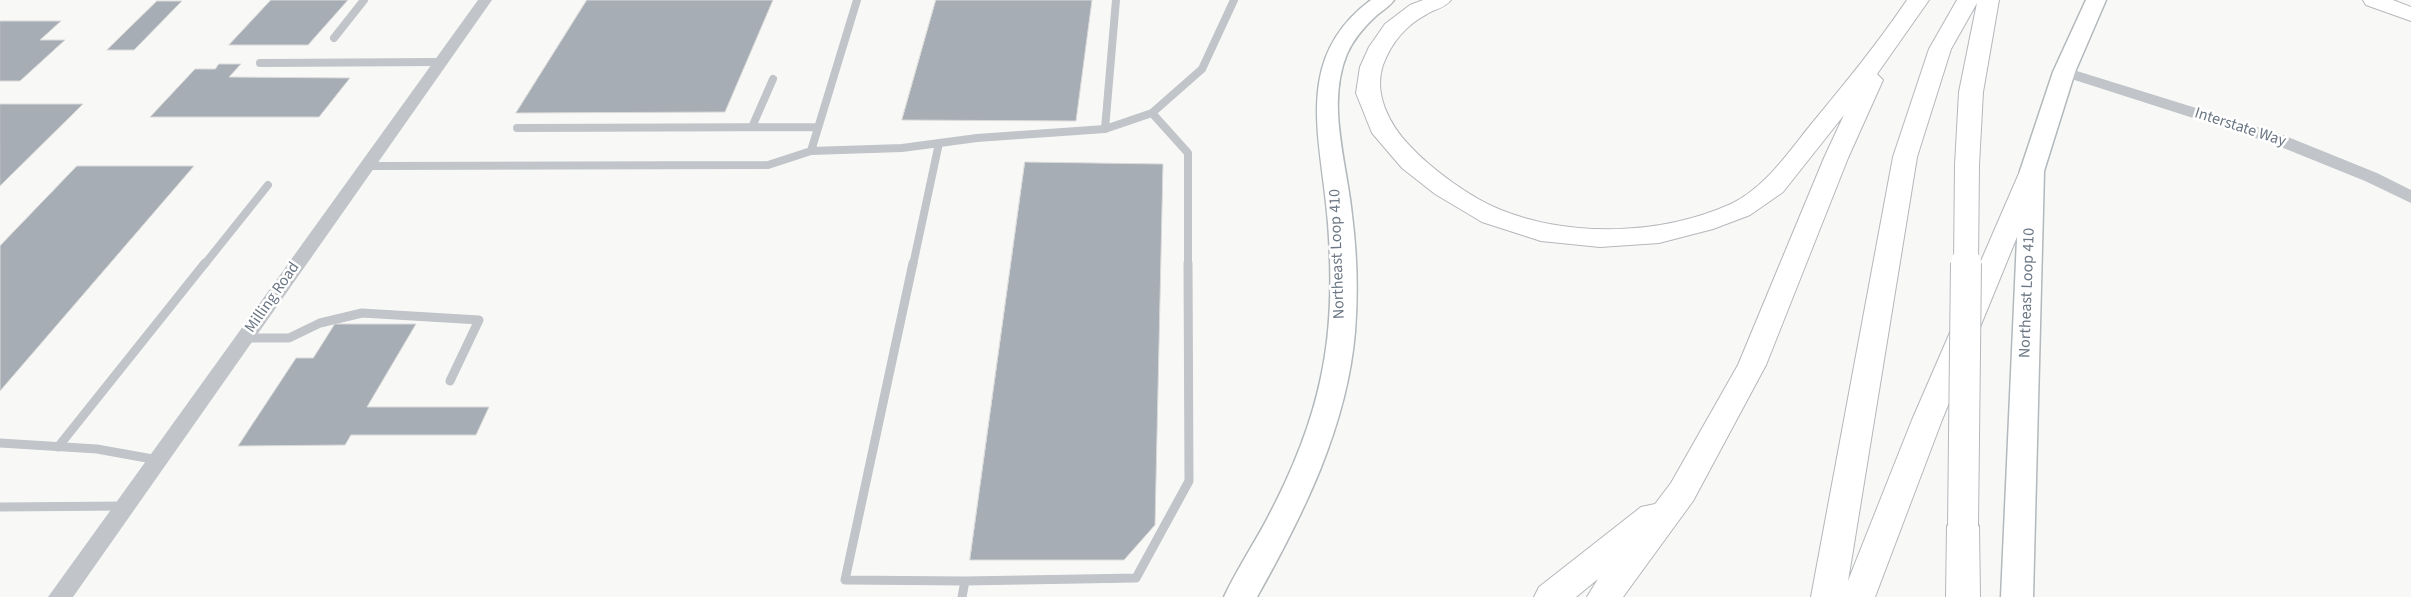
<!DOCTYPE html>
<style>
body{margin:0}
canvas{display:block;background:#f8f9f7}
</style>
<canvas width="2411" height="597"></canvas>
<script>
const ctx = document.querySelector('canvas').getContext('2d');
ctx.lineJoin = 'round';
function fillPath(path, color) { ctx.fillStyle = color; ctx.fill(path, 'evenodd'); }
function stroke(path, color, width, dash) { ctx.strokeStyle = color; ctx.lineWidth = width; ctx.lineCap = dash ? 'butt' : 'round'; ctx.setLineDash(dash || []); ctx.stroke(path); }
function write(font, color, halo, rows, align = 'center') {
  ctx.font = font + ' "Source Sans 3",sans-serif'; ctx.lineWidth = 5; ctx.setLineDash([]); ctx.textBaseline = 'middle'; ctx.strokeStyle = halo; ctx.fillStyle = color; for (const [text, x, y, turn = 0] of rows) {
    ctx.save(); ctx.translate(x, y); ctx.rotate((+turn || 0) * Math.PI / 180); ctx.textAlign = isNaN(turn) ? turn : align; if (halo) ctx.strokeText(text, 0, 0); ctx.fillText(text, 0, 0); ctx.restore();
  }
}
const building = new Path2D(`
 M271,0h77l-40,45h-79z
 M587,0h186l-48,112 -209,1z
 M936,0h156l-16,121 -174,-1z
 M157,1h25l-48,49h-27z
 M0,21h61l-21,19h25l-45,41h-20z
 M219,64h22l-12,13 121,1 -31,39h-169l45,-48h20z
 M0,104h83l-83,82z
 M1025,162l138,2 -8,361 -31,35h-154z
 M77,166h117l-194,225v-145z
 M335,324h81l-49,83h122l-13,28h-125l-6,10 -107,1 58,-88h17z`);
fillPath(building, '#a7adb4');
stroke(building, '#dadad9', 1);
const secondary = new Path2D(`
 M1371,0h23c-4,6 -11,10 -17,15 -12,11 -23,23 -30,39 -21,50 0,109 5,161 5,39 6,78 3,117 -8,95 -52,183 -98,265h-33c12,-26 28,-50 42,-76 24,-45 45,-95 55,-144 11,-50 11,-103 7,-154 -6,-83 -37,-164 43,-223z
 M2086,0h20l-31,72 -31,99 -11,426h-32l19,-426 33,-99z`);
const primary = new Path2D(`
 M2363,0h30l18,7v14l-45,-16z`);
const motorway = new Path2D(`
 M1423,0h28c-6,8 -16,9 -24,14 -21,11 -36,29 -44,51 -10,29 7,60 26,80 22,24 62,53 92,65 70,28 161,25 230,-6 35,-17 58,-53 82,-82 33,-40 65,-79 94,-122h22l-52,74 6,6 -35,78 -82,207 -73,136 -70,96h-36l11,-18 -22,18h-42l5,-10 102,-80 14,-3 16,-21 67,-118 86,-207 20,-43 -61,77 -33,23 -37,14 -54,14 -59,4 -59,-6 -59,-19 -47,-28 -33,-26 -30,-35 -16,-40 4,-26 9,-20 16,-23 25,-19z
 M1957,0h42l-16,92 -4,73 -3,6 -9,2 -9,-2 -3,-6 4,-73 18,-89 -26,46 -34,108 -69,424 64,-161 108,-249 3,-6 9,-2 9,2 3,6 -102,249 -67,177h-64l82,-440 36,-108z
 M1963,513l11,4 5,9 1,71h-34l1,-71 5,-9z`);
stroke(secondary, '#b3b8bc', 3);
stroke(primary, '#b4b8bc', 2);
stroke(motorway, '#b4b7bb', 2);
stroke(new Path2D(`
 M857,0l-46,151 91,-3 75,-10 128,-9 47,-16 50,-44 32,-69
 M334,38l30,-38
 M260,63l179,-1
 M1152,113l36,40v112
 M752,127l21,-48
 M517,128l301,-1
 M1105,129l11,-129
 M366,166l402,-1 43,-14
 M204,265l64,-80
 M913,265l26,-122`), '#c1c4c8', 8);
stroke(new Path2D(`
 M913,263l-68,317 120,1 171,-3 53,-97 -1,-218
 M245,338h44l31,-15 42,-10 117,7 -29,61
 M0,443l97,6 61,11
 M58,447l147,-184
 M0,507l125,-1
 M962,597l3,-16`), '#c1c4c8', 9);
fillPath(new Path2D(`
 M478,0h14l-419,597h-25z
 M2064,67l219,68 94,38 34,17v13l-46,-22 -94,-38 -212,-68 -3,-3 3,-3z`), '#c1c4c8');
fillPath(secondary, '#fff');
fillPath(primary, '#fff');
fillPath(motorway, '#fff');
const motorwayBridgeFar1 = new Path2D(`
 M1966,265l1,-100`);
const motorwayBridge = new Path2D(`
 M1963,526l3,-263`);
stroke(motorwayBridgeFar1, '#b4b7bb', 26, []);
stroke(motorwayBridge, '#b4b7bb', 32, []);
stroke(motorwayBridgeFar1, '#fff', 24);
stroke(motorwayBridge, '#fff', 30);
write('16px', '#6b7784', '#fff', [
 ["Interstate Way",2240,128,18],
 ["Northeast Loop 410",1338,254,-92],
 ["Northeast Loop 410",2028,293,-88],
 ["Milling Road",273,298,-55]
]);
</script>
